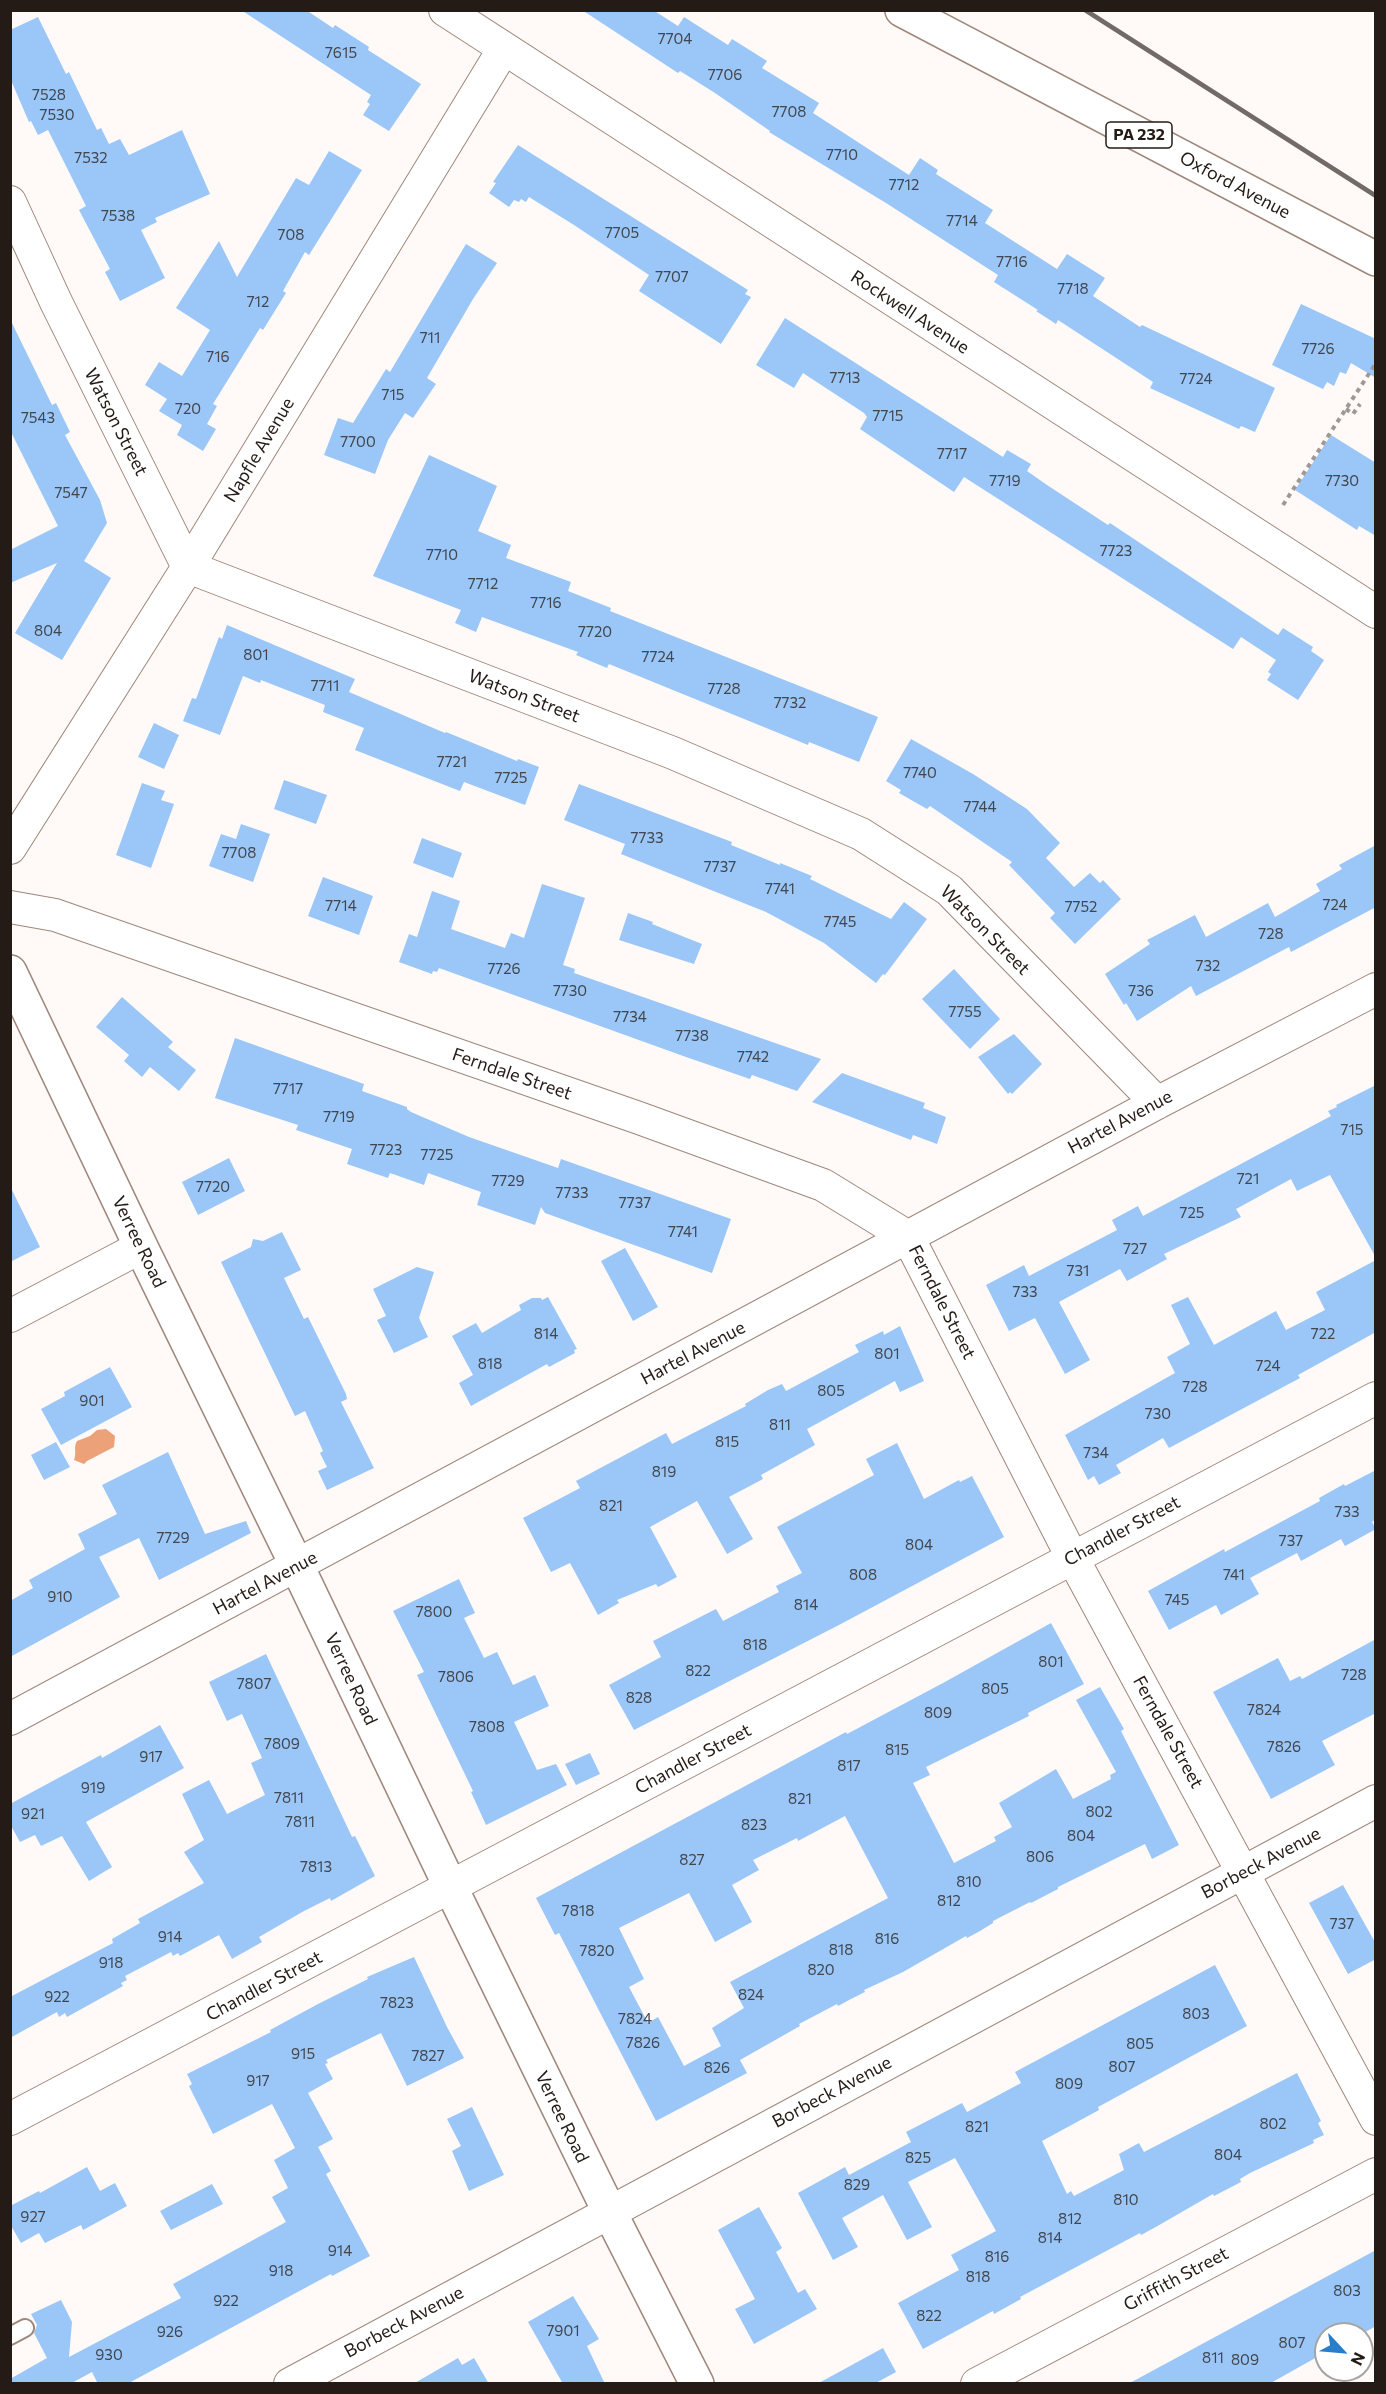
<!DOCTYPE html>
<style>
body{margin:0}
#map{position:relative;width:1386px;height:2394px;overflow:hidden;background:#fff9f7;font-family:Commissioner,sans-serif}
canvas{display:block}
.frame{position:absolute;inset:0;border:12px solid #241b16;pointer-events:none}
.north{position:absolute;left:1314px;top:2322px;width:60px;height:60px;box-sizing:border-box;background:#fff;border:2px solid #a7a4a2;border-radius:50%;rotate:116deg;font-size:16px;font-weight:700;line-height:24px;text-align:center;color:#241b16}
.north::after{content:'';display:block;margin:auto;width:21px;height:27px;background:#297ecc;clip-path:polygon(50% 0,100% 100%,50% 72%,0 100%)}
</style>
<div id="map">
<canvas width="1386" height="2394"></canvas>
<div class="frame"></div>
<div class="north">N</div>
</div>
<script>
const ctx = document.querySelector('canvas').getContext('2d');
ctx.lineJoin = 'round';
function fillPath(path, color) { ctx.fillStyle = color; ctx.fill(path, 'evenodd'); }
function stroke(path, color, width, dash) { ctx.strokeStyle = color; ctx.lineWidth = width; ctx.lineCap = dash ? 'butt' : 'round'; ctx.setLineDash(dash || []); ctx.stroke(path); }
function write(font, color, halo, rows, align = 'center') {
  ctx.font = font + ' Commissioner,sans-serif'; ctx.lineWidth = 5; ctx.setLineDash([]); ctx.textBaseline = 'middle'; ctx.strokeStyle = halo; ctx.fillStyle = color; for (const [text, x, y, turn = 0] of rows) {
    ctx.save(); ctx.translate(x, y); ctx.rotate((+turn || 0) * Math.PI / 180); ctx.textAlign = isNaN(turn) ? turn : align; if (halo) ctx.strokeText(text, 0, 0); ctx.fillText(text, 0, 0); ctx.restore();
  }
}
fillPath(new Path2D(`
 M106,1429l9,7 -1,11 -27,14 -3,3 -10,-4c3,-7 -1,-12 3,-19l13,-5 7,-6z`), '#eca179');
fillPath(new Path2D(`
 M241,10h65l27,18 2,-3 34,22 -1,3 53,34 -32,47 -26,-16 7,-11 -3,-2 4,-7z
 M582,10h71l25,16 6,-9 44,28 4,-6 35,22 -5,7 57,35 -6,10 57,37 39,25 11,-17 18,12 -2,4 57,36 -8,13 72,46 10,-15 38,24 -12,18 47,31 2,-2 133,63 -20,44 -14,-6 -2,3 -89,-41 3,-6 -95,-62 -2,4 -20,-13 2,-1 -44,-28 4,-7 -112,-72 -117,-71 1,-1 -55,-38 -35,-22 -2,2z
 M38,17l28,57 3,-2 28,58 4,-2 8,16 11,-5 9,16 53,-25 28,64 -55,24 2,4 -16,8 24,48 -45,23 -15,-29 5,-3 -31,-59 7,-4 -38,-76 -10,5 -7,-14 -2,1 -19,-44v-48z
 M518,145l230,145 -3,4 6,3 -30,47 -82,-53 10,-16 -75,-50 -45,-28 -3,5 -5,-3 -2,3 -5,-2 -5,7 -20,-14 7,-10 -3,-1z
 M329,151l33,19 -53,85 -4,-3 -22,39 3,2 -23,37 -3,-2 -47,76 4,2 -10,18 9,5 -13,22 -26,-16 5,-10 -23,-14 8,-12 -22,-14 14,-23 23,14 28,-46 -34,-22 43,-67 18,36 59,-99 13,7z
 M466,244l31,19 -24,36 -46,79 9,6 -23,34 -8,-5 -17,27 -13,34 -51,-19 14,-37 15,5 33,-54 4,3z
 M1301,304l75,35v39l-25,-15 -5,11 -6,-2 -6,14 -7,-4 -4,7 -51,-24z
 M785,318l218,139 4,-7 24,14 -4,7 20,14 61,40 2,-2 168,112 5,-7 30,19 -2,4 13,9 -26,40 -31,-20 4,-6 -3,-2 8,-12 -35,-23 -8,12 -269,-172 -10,15 -94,-63 7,-12 -3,-4 -61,-40 -9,15 -38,-23z
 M10,319l42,86 4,-2 14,29 -5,3 35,65 7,23 -23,38 27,17 -49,82 -47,-27 42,-70 -47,20v-33l48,-24 -48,-96z
 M1331,435l45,28v73l-17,-10 -2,4 -62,-40z
 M429,455l68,31 -19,45 33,14 -5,13 65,24 -3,9 43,17 -1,3 268,106 -19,45 -50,-20 -1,3 -199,-81 -2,4 -31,-13 2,-3 -96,-35 -6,15 -21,-9 6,-13 -88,-34z
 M227,625l128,54 -6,13 96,41 1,-1 71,29 1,-2 21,8 -14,38 -61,-23 -4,9 -105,-41 9,-22 -41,-16 2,-7 -64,-25 -1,3 -17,-7 -23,59 -37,-14 9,-23 4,1 23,-62 3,2z
 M154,723l25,12 -15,34 -26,-12z
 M911,739l62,35 54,35 33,34 -14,15 28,29 16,-14 10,10 3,-3 18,19 -46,45 -25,-26 5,-5 -46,-48 3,-3 -82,-56 -3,3 -28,-16 2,-3 -15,-9z
 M284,780l43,15 -11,29 -42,-15z
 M142,783l23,8 -4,9 13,4 -23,64 -35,-13z
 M579,784l153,58 -1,3 49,20v-2l32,13 -2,3 81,40 13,-17 23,17 -42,56 -2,-1 -7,9 -52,-40 -58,-31 -145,-58 4,-10 -61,-24z
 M241,824l29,10 -17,48 -44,-16 12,-32 15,5z
 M422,838l40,15 -9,25 -40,-15z
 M1376,845v62l-85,45 -2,-5 -93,49 -5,-10 -54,35 -11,-18 -2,2 -19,-31 45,-30 -3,-4 48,-25 11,22 62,-34 7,14 45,-26 -4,-7 26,-15 -3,-4z
 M323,877l50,19 -14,39 -51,-19z
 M542,884l43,14 -22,67 12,4 -1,4 247,86 -24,32 -45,-16 -2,4 -64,-22 -247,-89 -2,4 -4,-1 -1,3 -33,-12 10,-28 8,3 15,-46 28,10 -9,28 54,19 6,-15 13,5z
 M628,913l25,9 -1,2 50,20 -8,20 -75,-24z
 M954,969l46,50 -30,30 -48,-50z
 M122,997l51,45 -5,5 28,23 -17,21 -29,-24 -8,10 -18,-16 5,-6 -33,-28z
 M1014,1034l28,30 -30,30 -2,-2 -2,2 -30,-37z
 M235,1038l129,46 -2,7 45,16v2l4,3 58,25 89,31 3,-9 170,60 -19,54 -167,-60 -4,-6 -6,18 -58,-20 4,-13 -53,-19 -4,12 -34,-12 -2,5 -41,-14 5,-15 -56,-19 2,-5 -83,-27z
 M842,1073l83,30 -2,5 23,9 -9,27 -24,-9 -2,5 -99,-38z
 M1376,1085v173l-46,-83 -33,16 -6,-12 -55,30 5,8 -77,37 3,5 -40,22 -7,-12 -61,33 31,58 -25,14 -30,-56 -26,13 -23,-46 38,-20 5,11 88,-46 -5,-10 26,-14 5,10 188,-100 -3,-5 9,-4 -1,-2z
 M229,1158l16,33 -47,24 -16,-33z
 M10,1186l30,61 -30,15z
 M282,1232l19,38 -17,8 20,41 4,-2 38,77 1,5 -6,3 33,66 -47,22 -9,-19 9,-4 -7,-14 3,-2 -18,-40 -10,5 -74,-154 30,-15 2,-8 10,2z
 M625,1248l33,59 -25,14 -32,-60z
 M1376,1260v72l-78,43 2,3 -131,70 -6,-10 -47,27 5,8 -22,12 -5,-9 -6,4 -23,-45 110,-62 -8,-16 23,-13 -19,-39 17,-8 26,48 62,-34 10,19 39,-20 -9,-18z
 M417,1267l17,5 -15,46 9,19 -34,16 -17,-33 9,-4 -13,-27z
 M548,1297l29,52 -3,1 1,3 -26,14 -2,-3 -76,42 -12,-23 14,-8 -21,-39 24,-13 6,10 39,-23 -2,-5 13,-7h9l1,2z
 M900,1326l24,55 -24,11 -5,-11 -88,48 8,16 -54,30 2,4 -34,18 24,42 -26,15 -30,-53 -47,26 27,50 -19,10 -2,-3 -39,16 2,3 -21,12 -28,-52 -19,9 -28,-54 57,-30 -4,-7 90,-48 6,11 74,-38 -1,-2 23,-14 14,-6 4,7 73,-39 -4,-7 28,-14 1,4z
 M110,1367l22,40 -71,38 -20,-36 24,-13 -1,-4z
 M56,1442l14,25 -26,13 -13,-25z
 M897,1443l27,56 35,-19 1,2 12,-6 32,61 -165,88 -205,105 -25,-45 52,-28 -8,-16 63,-32 7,12 56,-29 -3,-6 26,-13 -25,-46 97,-52 -8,-16z
 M168,1452l37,82 41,-13 5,12 -92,47 -20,-42 -40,19 21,40 -110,60v-56l23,-13 -4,-8 56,-31 -7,-15 39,-20 -15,-29z
 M1376,1470v49l-4,3 4,7 -31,17 -4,-7 -40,22 -4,-8 -47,25 9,16 -38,21 -5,-10 -47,25 -21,-39 76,-42 1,3 95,-51 -1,-3 25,-14 1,2z
 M459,1579l16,34 -11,5 20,40 13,-6 16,33 22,-10 14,31 -35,16 23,48 19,-6 11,21 -81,40 -15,-33 2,-1 -56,-116 7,-3 -31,-61z
 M1051,1623l33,61 -56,29 1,3 -103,51 4,8 -17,8 41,80 42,-22 -2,-4 18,-10 -13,-24 57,-34 17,30 38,-20 -1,-4 6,-3 -40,-72 24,-13 24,42 -3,2 58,114 -27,14 -7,-15 -87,43v2l-27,14 -1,-1 -37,19v2l-13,8 -13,7 -1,-2 -63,36 -39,18 1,2 -16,8 -11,6 -1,-2 -38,20 1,2 -60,34 7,13 -91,48 -97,-188 -4,2 -19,-37 310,-166 1,2 96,-51zM845,1816l43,82 -158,84 14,26 -32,20 9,18 -37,20 -26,-49 -10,6 -19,-36 15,-8 -25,-51 70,-35 26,49 37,-20 -20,-37 27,-15 -6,-10 44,-22 1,3z
 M1376,1639v74l-54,28 13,24 -64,34 -58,-107 65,-34 12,23 10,-5 2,3z
 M266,1654l86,183 3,-1 20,40 -44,25 -1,-3 -26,13 -45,26 3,5 -30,17 -13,-24 -39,21 -2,-3 -5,3 -2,-4 -46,24 2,4 -6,3 2,3 -56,31 -2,-4 -6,4 -2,-5 -47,26v-41l103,-54 -1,-4 28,-16 -2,-4 66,-36 -20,-31 20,-12 -22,-46 27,-14 18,34 38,-19 -14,-32 11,-5 -20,-44 -15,7 -18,-39z
 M160,1725l24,43 -98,54 26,45 -23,14 -27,-45 -21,10 -6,-11 -15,7 -10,-18v-20l91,-49 1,3z
 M590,1753l10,21 -24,11 -11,-21z
 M1343,1885l33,59v15l-28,15 -39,-71z
 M414,1957l33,70 17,31 -57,28 -26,-53 -55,27 2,3 -3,1 8,15 -25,14 25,46 -15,8 13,24 -5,3 44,82 -38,20 -1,-2 -204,110h-29l-6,-12 -22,12h-60v-5l37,-21 -13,-25 3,-8 -6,-11 30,-14 11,22 -3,35 112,-59 -8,-14 113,-62 -14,-25 16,-9 -14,-28 21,-12 -23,-44 -59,30 -24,-48 3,-2 -5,-10 84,-42 -1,-2 48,-26 50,-25 -1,-2z
 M1215,1965l32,61 -149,81 1,3 -57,31 25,53 4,-3 3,5 50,-26 -5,-16 20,-11 5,9 153,-79 24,48 -3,2 6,12 -11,5 1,3 -64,30 -10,6 1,3 -27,14 -1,-2 -59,34 -13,7 -1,-2 -120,64 1,2 -27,15 -1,-3 -70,38 -25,-46 61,-33 -8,-15 45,-24 -41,-73 -47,24 24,45 -25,13 -24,-45 -41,23 16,29 -25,13 -35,-67 47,-26 4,8 62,-33 -5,-10 56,-29 5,9 54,-29 -6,-11z
 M472,2107l32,68 -35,16 -17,-40 9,-5 -14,-27z
 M87,2167l13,24 15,-8 12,23 -44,24 -2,-5 -36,18 -6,-10 -18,10 -11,-19v-18l29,-15 1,2z
 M212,2184l11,20 -52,26 -11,-19z
 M759,2207l23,41 -6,4 22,41 7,-4 12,20 -63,35 -19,-35 20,-10 -37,-69z
 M1376,2250v76l-14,8h-36v18l-57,32h-141z
 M573,2296l26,43 -12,7 18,38h-42l-35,-62z
 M883,2348l13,24 -22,12h-57z
 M458,2358l4,7 12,-7 15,26h-76z`), '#9ac7f8');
const service = new Path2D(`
 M10,2336l15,-8`);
const minor = new Path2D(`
 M445,10l931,602
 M10,202l46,100 132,265 485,186 188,81 88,56 208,213
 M10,848l178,-281 315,-517
 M10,907l45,8 584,203 184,67 85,52 164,320 304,562
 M10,1316l131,-69
 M10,1719l1147,-616 219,-114
 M10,2119l1366,-721
 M290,2384l1086,-583
 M977,2384l399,-210`);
const secondary = new Path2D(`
 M10,972l131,275 156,319 154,322 158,323 88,173`);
const primary = new Path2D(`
 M902,10l474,249`);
stroke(service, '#9f877b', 20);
stroke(minor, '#9f877b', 34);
stroke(secondary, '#9f877b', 36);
stroke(primary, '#9f877b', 36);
stroke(new Path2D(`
 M1346,409l7,5 7,-10
 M1283,505l93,-142`), '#9f9894', 4, [4.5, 4.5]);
stroke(service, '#fff', 16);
stroke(minor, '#fff', 32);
stroke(secondary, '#fff', 33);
stroke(primary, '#fff', 33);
stroke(new Path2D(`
 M1085,10l291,186`), '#726a66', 4.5);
write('15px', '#42464e', null, [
 ["7704",675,39],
 ["7615",341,53],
 ["7706",725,75],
 ["7528",49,95],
 ["7708",789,112],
 ["7530",57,115],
 ["7710",842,155],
 ["7532",91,158],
 ["7712",904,185],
 ["7538",118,216],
 ["7714",962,221],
 ["7705",622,233],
 ["708",291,235],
 ["7716",1012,262],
 ["7707",672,277],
 ["7718",1073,289],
 ["712",258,302],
 ["711",430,338],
 ["7726",1318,349],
 ["716",218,357],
 ["7713",845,378],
 ["7724",1196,379],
 ["715",393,395],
 ["720",188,409],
 ["7715",888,416],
 ["7543",38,418],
 ["7700",358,442],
 ["7717",952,454],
 ["7719",1005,481],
 ["7730",1342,481],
 ["7547",71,493],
 ["7723",1116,551],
 ["7710",442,555],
 ["7712",483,584],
 ["7716",546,603],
 ["804",48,631],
 ["7720",595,632],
 ["801",256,655],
 ["7724",658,657],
 ["7711",325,686],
 ["7728",724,689],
 ["7732",790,703],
 ["7721",452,762],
 ["7740",920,773],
 ["7725",511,778],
 ["7744",980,807],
 ["7733",647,838],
 ["7708",239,853],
 ["7737",720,867],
 ["7741",780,889],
 ["724",1335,905],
 ["7714",341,906],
 ["7752",1081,907],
 ["7745",840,922],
 ["728",1271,934],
 ["732",1208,966],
 ["7726",504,969],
 ["7730",570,991],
 ["736",1141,991],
 ["7755",965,1012],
 ["7734",630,1017],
 ["7738",692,1036],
 ["7742",753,1057],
 ["7717",288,1089],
 ["7719",339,1117],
 ["715",1352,1130],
 ["7723",386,1150],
 ["7725",437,1155],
 ["721",1248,1179],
 ["7729",508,1181],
 ["7720",213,1187],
 ["7733",572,1193],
 ["7737",635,1203],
 ["725",1192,1213],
 ["7741",683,1232],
 ["727",1135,1249],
 ["731",1078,1271],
 ["733",1025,1292],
 ["814",546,1334],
 ["722",1323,1334],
 ["801",887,1354],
 ["818",490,1364],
 ["724",1268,1366],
 ["728",1195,1387],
 ["805",831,1391],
 ["901",92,1401],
 ["730",1158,1414],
 ["811",780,1425],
 ["815",727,1442],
 ["734",1096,1453],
 ["819",664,1472],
 ["821",611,1506],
 ["733",1347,1512],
 ["7729",173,1538],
 ["737",1291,1541],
 ["804",919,1545],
 ["808",863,1575],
 ["741",1234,1575],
 ["910",60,1597],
 ["745",1177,1600],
 ["814",806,1605],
 ["7800",434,1612],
 ["818",755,1645],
 ["801",1051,1662],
 ["822",698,1671],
 ["728",1354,1675],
 ["7806",456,1677],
 ["7807",254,1684],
 ["805",995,1689],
 ["828",639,1698],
 ["7824",1264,1710],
 ["809",938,1713],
 ["7808",487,1727],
 ["7809",282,1744],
 ["7826",1284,1747],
 ["815",897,1750],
 ["917",151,1757],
 ["817",849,1766],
 ["919",93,1788],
 ["7811",289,1798],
 ["821",800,1799],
 ["802",1099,1812],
 ["921",33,1814],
 ["7811",300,1822],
 ["823",754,1825],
 ["804",1081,1836],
 ["806",1040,1857],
 ["827",692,1860],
 ["7813",316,1867],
 ["810",969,1882],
 ["812",949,1901],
 ["7818",578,1911],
 ["737",1342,1924],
 ["914",170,1937],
 ["816",887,1939],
 ["818",841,1950],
 ["7820",597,1951],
 ["918",111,1963],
 ["820",821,1970],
 ["824",751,1995],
 ["922",57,1997],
 ["7823",397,2003],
 ["803",1196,2014],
 ["7824",635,2019],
 ["7826",643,2043],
 ["805",1140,2044],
 ["915",303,2054],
 ["7827",428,2056],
 ["807",1122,2067],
 ["826",717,2068],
 ["917",258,2081],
 ["809",1069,2084],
 ["802",1273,2124],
 ["821",977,2127],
 ["804",1228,2155],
 ["825",918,2158],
 ["829",857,2185],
 ["810",1126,2200],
 ["927",33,2217],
 ["812",1070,2219],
 ["814",1050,2238],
 ["914",340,2251],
 ["816",997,2257],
 ["918",281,2271],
 ["818",978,2277],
 ["803",1347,2291],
 ["922",226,2301],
 ["822",929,2316],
 ["7901",563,2331],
 ["926",170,2332],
 ["807",1292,2343],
 ["930",109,2355],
 ["811",1213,2358],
 ["809",1245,2360]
]);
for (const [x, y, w] of [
 [1139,135,66]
]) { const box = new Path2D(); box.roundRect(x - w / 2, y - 13, w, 26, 4.5); ctx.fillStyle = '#fff'; ctx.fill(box); stroke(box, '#241b16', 1.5); }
write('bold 16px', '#241b16', null, [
 ["PA 232",1139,135]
]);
write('18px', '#241b16', '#fff', [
 ["Oxford Avenue",1235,185,28],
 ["Rockwell Avenue",910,312,33],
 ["Watson Street",116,422,63],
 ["Napfle Avenue",259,450,-59],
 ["Watson Street",524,696,21],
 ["Watson Street",985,930,45],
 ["Ferndale Street",512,1074,19],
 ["Hartel Avenue",1120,1122,-28],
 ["Verree Road",139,1242,64],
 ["Ferndale Street",942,1302,63],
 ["Hartel Avenue",693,1353,-28],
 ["Chandler Street",1122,1531,-28],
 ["Hartel Avenue",265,1583,-28],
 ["Verree Road",351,1679,65],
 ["Ferndale Street",1168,1732,61],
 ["Chandler Street",693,1759,-28],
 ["Borbeck Avenue",1261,1863,-28],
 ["Chandler Street",264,1986,-28],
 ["Borbeck Avenue",832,2092,-28],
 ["Verree Road",562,2117,64],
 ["Griffith Street",1176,2279,-28],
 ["Borbeck Avenue",404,2322,-28]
]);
</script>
